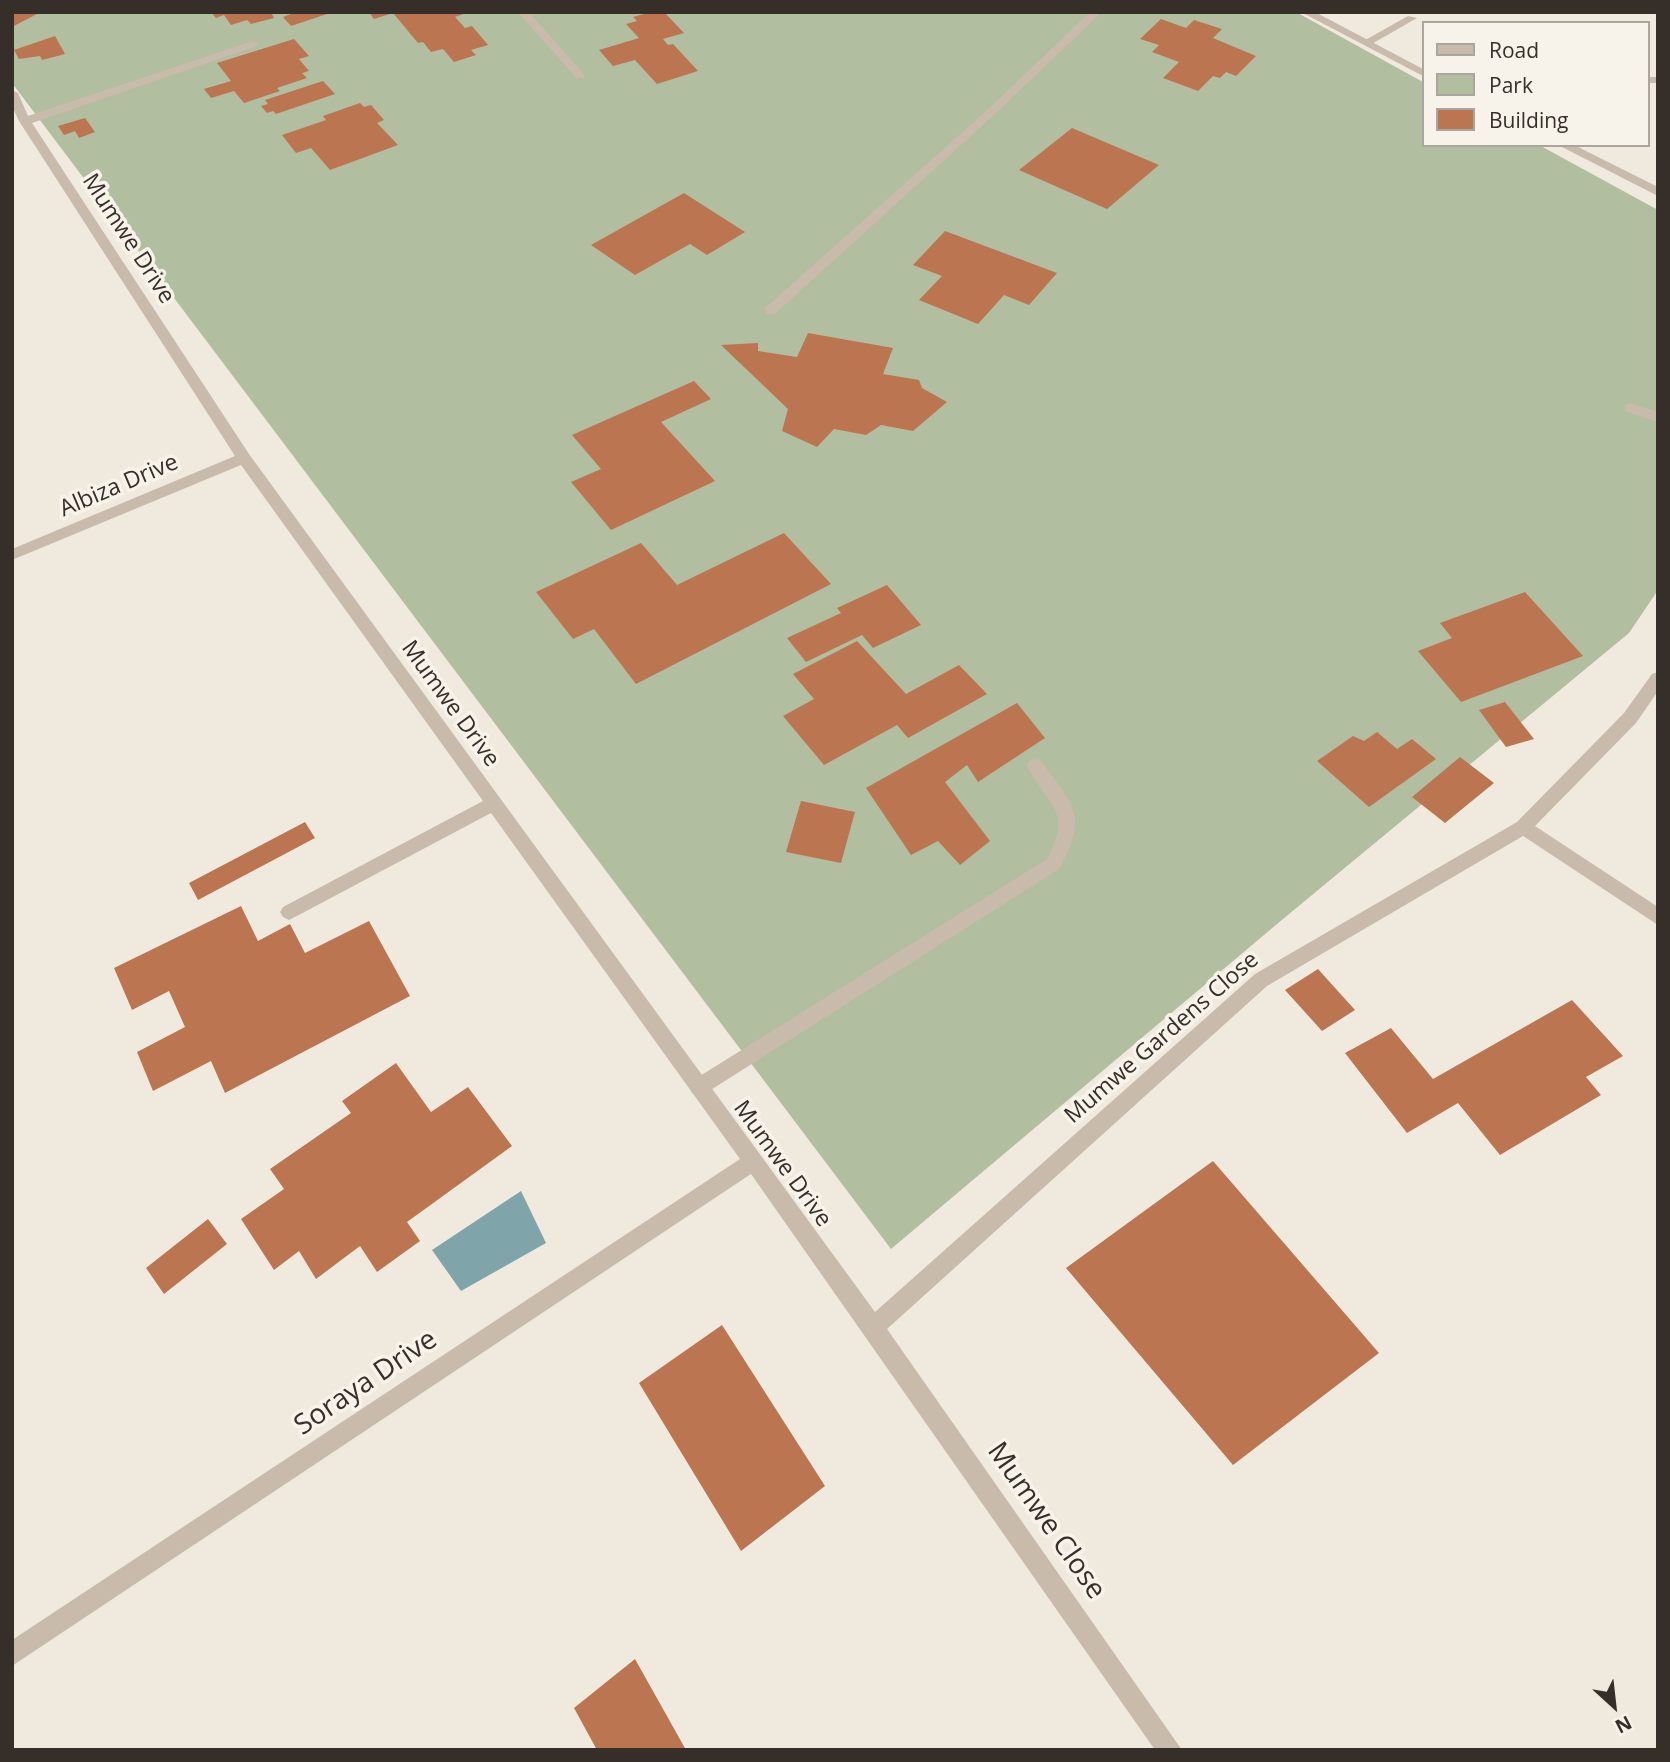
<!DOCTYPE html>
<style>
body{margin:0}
#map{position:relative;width:1670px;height:1762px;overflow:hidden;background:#f0eade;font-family:"Open Sans",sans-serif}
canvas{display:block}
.frame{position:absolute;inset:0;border:14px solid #362f29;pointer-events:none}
.legend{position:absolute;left:1422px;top:21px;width:228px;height:126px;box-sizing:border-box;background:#f8f3ea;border:2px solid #aaa59d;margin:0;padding:9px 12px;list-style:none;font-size:21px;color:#362f29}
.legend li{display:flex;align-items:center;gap:14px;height:35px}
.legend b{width:35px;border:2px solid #aaa59d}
.north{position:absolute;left:1579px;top:1671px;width:70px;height:70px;-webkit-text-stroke:5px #f8f3ea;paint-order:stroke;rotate:153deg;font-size:19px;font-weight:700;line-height:28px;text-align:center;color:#362f29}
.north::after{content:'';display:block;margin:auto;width:24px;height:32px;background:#362f29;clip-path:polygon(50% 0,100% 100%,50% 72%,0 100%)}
</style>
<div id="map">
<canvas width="1670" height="1762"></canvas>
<div class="frame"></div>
<ul class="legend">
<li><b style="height:9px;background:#c8bbab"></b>Road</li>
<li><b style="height:19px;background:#b1be9f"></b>Park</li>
<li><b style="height:19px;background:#bc7551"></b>Building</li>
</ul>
<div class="north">N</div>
</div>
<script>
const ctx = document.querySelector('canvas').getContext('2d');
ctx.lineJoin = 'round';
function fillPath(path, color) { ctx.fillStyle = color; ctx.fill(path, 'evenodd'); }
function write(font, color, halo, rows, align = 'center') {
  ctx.font = font + ' "Open Sans",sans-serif'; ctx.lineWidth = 7; ctx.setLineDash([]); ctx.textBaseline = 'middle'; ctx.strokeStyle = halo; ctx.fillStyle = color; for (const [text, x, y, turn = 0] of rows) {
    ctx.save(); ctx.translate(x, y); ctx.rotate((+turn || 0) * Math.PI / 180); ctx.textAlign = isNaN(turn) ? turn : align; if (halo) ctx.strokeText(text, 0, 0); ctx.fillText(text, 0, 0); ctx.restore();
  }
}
fillPath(new Path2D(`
 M12,12h1284l127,70v63h116l119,65v380l-29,43 -346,286 -392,330 -879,-1166z`), '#b1be9f');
fillPath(new Path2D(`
 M521,1191l25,52 -85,48 -29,-41z`), '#7fa5ab');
fillPath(new Path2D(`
 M12,12h18l7,2 -25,13z
 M211,12h60l3,6 -23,6 -4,-4 -16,5 -7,-10 -8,3z
 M290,12h40v1l-39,13 -8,-9 8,-3z
 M369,12h100l-14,5 10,11 7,-2 16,19 -17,5 5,5 -22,7 -11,-13 -12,3 -8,-10 -5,1 -25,-30 -19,6z
 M651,12l14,1 19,20 -21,6 5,6 5,-1 25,27 -41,13 -22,-24 -22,6 -14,-16 40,-12 -13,-14 11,-3 -4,-4z
 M1161,19l25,9 8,-8 28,9 -9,9 43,18 -20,20 -10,-4 -6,6 -7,-2 -15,15 -35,-13 16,-16 -27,-10 7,-7 -19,-6z
 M55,36l10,18 -23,6 -2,-4 -21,3 -5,-9z
 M294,39l15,17 -10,3 10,12 -7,2 5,5 -30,10 3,3 -36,12 -10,-12 -23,7 -7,-9 27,-8 -14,-18z
 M323,81l12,13 -59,20 -3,-3 -6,2 -6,-7 7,-2 -3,-4z
 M360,103l4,4 7,-2 13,15 -7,3 21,22 -68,25 -19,-22 -15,5 -14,-18 44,-15 -3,-4z
 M85,118l10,14 -16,6 -4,-7 -11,4 -6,-9z
 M1072,128l87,37 -52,44 -88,-39z
 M684,193l61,39 -38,23 -17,-11 -55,31 -44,-30z
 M945,231l112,42 -28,32 -25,-10 -26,29 -59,-24 23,-24 -29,-11z
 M808,333l85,15 -10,26 36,6 3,8 25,14 -34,29 -32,-6 -15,10 -32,-6 -17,18 -35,-16 6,-22 -67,-64 37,-2v8l39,6z
 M694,381l17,18 -50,23 54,59 -104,49 -40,-48 30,-13 -29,-34z
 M784,533l47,51 -195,100 -42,-55 -21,10 -37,-47 105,-49 36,42z
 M887,585l34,40 -48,23 -11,-13 -56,27 -19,-24 54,-25 -4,-5z
 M1525,592l58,64 -122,46 -43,-51 34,-13 -12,-15z
 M857,641l49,53 53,-29 28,29 -79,44 -11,-13 -73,40 -41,-49 31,-17 -21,-25z
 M1505,702l29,37 -28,8 -27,-37z
 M1017,703l28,35 -67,44 -11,-17 -22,17 45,59 -30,24 -22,-24 -27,14 -45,-67z
 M1377,732l20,17 15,-10 24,20 -67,48 -52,-46 36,-25 11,5z
 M1460,757l34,26 -49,40 -33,-26z
 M801,801l54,11 -14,51 -55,-11z
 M305,822l10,16 -117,62 -9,-17z
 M241,906l17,35 32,-17 15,29 64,-32 41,75 -185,97 -14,-32 -58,30 -16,-39 48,-25 -16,-36 -37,19 -18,-42z
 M1318,969l37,41 -33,21 -37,-41z
 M1572,1000l51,56 -37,21 15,18 -101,60 -42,-52 -51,30 -62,-80 46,-25 42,51z
 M396,1063l35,49 37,-25 44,59 -105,76 13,19 -43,31 -17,-26 -44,33 -17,-28 -25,19 -33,-51 43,-30 -14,-20 81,-56 -9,-12z
 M1213,1161l166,192 -146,112 -167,-197z
 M208,1219l19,25 -63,50 -18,-26z
 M722,1325l103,161 -84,65 -102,-168z
 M635,1659l51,91h-89l-23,-42z`), '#bc7551');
fillPath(new Path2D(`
 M518,12h11l55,62v4h-8z
 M1090,12h12l-108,103 -219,199h-10v-6l221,-197z
 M1408,16l9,2 -47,27 -10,-2z
 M1647,77h11v6h-11z
 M1630,403l28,9v10l-33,-11v-6z
 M1035,759l6,2c33,45 48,55 18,108l-353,224 -7,3 -7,-3 -3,-6 3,-6 355,-222c27,-48 0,-54 -20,-93l2,-5z`), '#c8bbab');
fillPath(new Path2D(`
 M1301,12h14l108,57v7z
 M253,41l6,3 -2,2 -225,77 217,331 626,858 380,-338 262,-152 107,-109 28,-39 6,-2v19l-22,32 -101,103 123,81v18l-135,-89 -256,150 -380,343 295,421h-27l-404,-576 -739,492v-26l728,-481 -249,-346 -196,104 -6,3 -6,-3 -3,-5 3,-5 200,-106 -242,-336 -229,95v-11l223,-93 -216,-335 -7,-15v-16l6,3 10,23z
 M1558,145h16l84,42v9z`), '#c8bbab');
write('23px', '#362f29', '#f8f3ea', [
 ["Mumwe Drive",128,239,57],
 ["Albiza Drive",119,486,-23],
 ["Mumwe Drive",450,704,54],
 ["Mumwe Gardens Close",1162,1038,-41],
 ["Mumwe Drive",782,1164,54]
]);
write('28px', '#362f29', '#f8f3ea', [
 ["Soraya Drive",366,1383,-34],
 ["Mumwe Close",1046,1521,55]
]);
</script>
